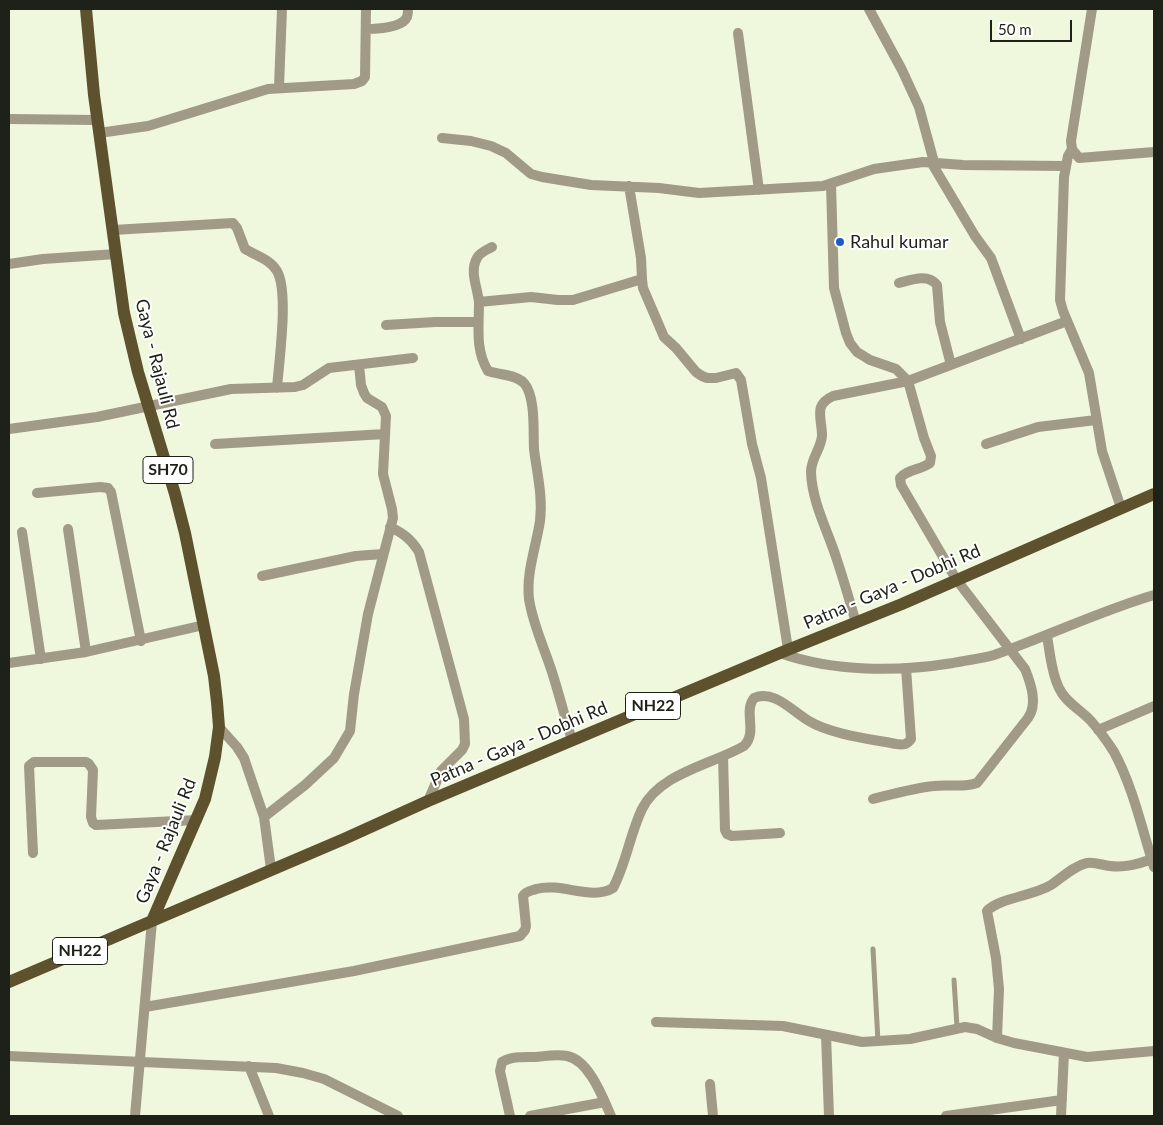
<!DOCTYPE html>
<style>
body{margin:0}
#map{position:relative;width:1163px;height:1125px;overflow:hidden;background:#eff7dd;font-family:Lato,sans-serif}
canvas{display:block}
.frame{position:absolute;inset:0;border:10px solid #1e2118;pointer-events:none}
.scale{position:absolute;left:990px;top:20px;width:82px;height:22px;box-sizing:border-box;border:2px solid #1e2118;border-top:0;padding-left:6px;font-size:15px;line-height:18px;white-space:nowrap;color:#1e2118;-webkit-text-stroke:4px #fff;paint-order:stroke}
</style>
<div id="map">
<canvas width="1163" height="1125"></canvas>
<div class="frame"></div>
<div class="scale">50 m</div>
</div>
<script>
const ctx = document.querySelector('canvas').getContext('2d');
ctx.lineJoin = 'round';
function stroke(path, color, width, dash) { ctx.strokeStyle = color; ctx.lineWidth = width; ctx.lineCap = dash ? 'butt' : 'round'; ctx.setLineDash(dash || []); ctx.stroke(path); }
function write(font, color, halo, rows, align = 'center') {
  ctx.font = font + ' Lato,sans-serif'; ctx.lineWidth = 4; ctx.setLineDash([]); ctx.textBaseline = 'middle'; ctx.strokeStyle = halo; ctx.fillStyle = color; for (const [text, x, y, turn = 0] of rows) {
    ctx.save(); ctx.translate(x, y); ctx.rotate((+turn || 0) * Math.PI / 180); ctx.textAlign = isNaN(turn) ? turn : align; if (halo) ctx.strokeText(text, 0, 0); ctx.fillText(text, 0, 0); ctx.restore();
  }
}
stroke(new Path2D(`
 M873,949l5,93
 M954,980l3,47`), '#a09a86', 5);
stroke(new Path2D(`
 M869,9l33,61 17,37 15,55
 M1092,9l-21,132 1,8 7,9 75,-6
 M366,29c10,0 36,-1 41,-12 1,-3 1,-6 1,-8
 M738,33l21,157
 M279,87l3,-78
 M9,119l88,1
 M99,133l49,-7 120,-37 86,-5 8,-3 3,-4 1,-68
 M442,138l29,3 20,5 15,7 25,21 11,3 49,8 68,3 40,5 124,-7 51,-17 49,-7 40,3 102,1
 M1072,149l-4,7 -4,21 -4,123 3,11 26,62 13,78 19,57
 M931,162l44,74 16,22 30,81
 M831,184l3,104 12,45 4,10 7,9 13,8 26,9 12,12 16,57 7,18 -1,7c-9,7 -23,6 -30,15l1,7 55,94 69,90c6,15 13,35 3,49l-51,65c-14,5 -28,1 -43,3 -20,2 -41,8 -61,13
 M629,186l12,72 1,21 1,9 21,49 12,11 20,24 6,4 5,2h9l20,-5 5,7 11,64 9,34 27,171
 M113,230l120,-7 4,5 8,21c10,6 25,10 32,22 12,21 2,90 0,117
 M492,247c-5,3 -12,5 -15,11 -8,14 1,30 2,45 0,23 -4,47 9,68 11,4 27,3 36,12 12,14 9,49 10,66 3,25 9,47 6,72 -4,26 -14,52 -11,78 4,26 15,48 23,73 7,22 13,46 20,68
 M9,264l34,-5 73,-5
 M899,283c12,-3 29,-10 38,2l3,37 11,43
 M479,302l52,-5 27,3h15l69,-21
 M386,325l49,-3h43
 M9,429l88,-12 134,-28 64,-2 8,-2 26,-17 84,-10
 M215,444l170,-10
 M986,444l52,-17 58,-7
 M37,493l63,-6 8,1 3,4 30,149
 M390,527c13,6 21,12 29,25l45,167 1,25 -3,6 -21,21 -13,30
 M68,529l18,123
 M22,532l19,127
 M262,576l94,-20 27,-2
 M856,623c-6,-21 -12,-42 -19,-63 -9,-29 -25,-57 -26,-88 0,-14 10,-23 11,-36 0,-18 -9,-31 11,-40l75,-15 159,-60
 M1047,636c3,16 4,36 12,52 6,14 22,22 32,33 8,9 16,20 23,31 19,35 28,77 40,115
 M780,653c54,19 117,19 173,10 13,-3 28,-4 41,-8 54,-19 106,-44 160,-60
 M9,663l77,-11 118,-27
 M219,727l18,20 7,11 20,59
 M1098,730l56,-24
 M723,756l2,74 2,4 5,2 48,-3
 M33,853l-4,-87 5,-4h52l3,2 4,6 -2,47 2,6 3,2 101,-5
 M271,869l-7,-52 41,-32 29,-27 16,-27 4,-37 14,-80 25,-96 -1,-9 -9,-35 3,-58 -4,-9 -15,-9 -3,-5 -3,-8 -2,-20
 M145,1007l209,-36 166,-35 5,-6 1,-4 -3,-30c3,-5 8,-5 13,-7 25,-7 56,12 77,-1 13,-24 17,-54 29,-79 18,-36 69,-44 102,-63 14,-14 -1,-34 10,-48 20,-9 39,14 55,23 21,13 61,18 87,23 7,1 11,1 15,-5l-5,-71
 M656,1022l127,4 79,16 48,-3 55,-12 12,2 20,9 17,5 73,14 67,-6
 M826,1035l3,81
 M997,1038l2,-49 -3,-31 -9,-47c12,-13 46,-15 64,-26 11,-7 22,-19 36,-22 8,-1 15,2 23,3 15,2 28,-2 42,-7
 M9,1056l267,12 27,5 21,6 74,37
 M249,1066l20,50
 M710,1084l3,32
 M135,1116l17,-195
 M510,1116l-10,-45 2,-9c9,-6 23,-5 34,-5 10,-1 21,-3 31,-1 22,4 36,42 44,60
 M530,1116l75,-14
 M946,1116l116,-16
 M1061,1116l3,-63`), '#a09a86', 10);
stroke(new Path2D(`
 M86,9l8,86 30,218 14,59 37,122 10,39 29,143 3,26 2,25 -4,30 -10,42 -53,122
 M9,982l335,-143 84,-38 352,-148 122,-49 252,-110`), '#5d522d', 12);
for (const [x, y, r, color] of [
 [840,242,5,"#1e5ac7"]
]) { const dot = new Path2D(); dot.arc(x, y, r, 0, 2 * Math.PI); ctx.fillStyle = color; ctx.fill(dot); stroke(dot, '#fff', 2); }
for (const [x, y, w] of [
 [168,470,50],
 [653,706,55],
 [80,951,55]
]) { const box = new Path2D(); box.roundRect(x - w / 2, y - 13.5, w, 27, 4); ctx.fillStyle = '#fff'; ctx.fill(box); stroke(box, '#1e2118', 1); }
write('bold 16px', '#1e2118', null, [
 ["SH70",168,470],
 ["NH22",653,706],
 ["NH22",80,951]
]);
write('18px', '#1e2118', '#fff', [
 ["Rahul kumar",850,242]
], 'left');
write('18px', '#1e2118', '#fff', [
 ["Gaya - Rajauli Rd",157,364,76],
 ["Patna - Gaya - Dobhi Rd",892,587,-23],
 ["Patna - Gaya - Dobhi Rd",519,744,-23],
 ["Gaya - Rajauli Rd",166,841,-68]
]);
</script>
